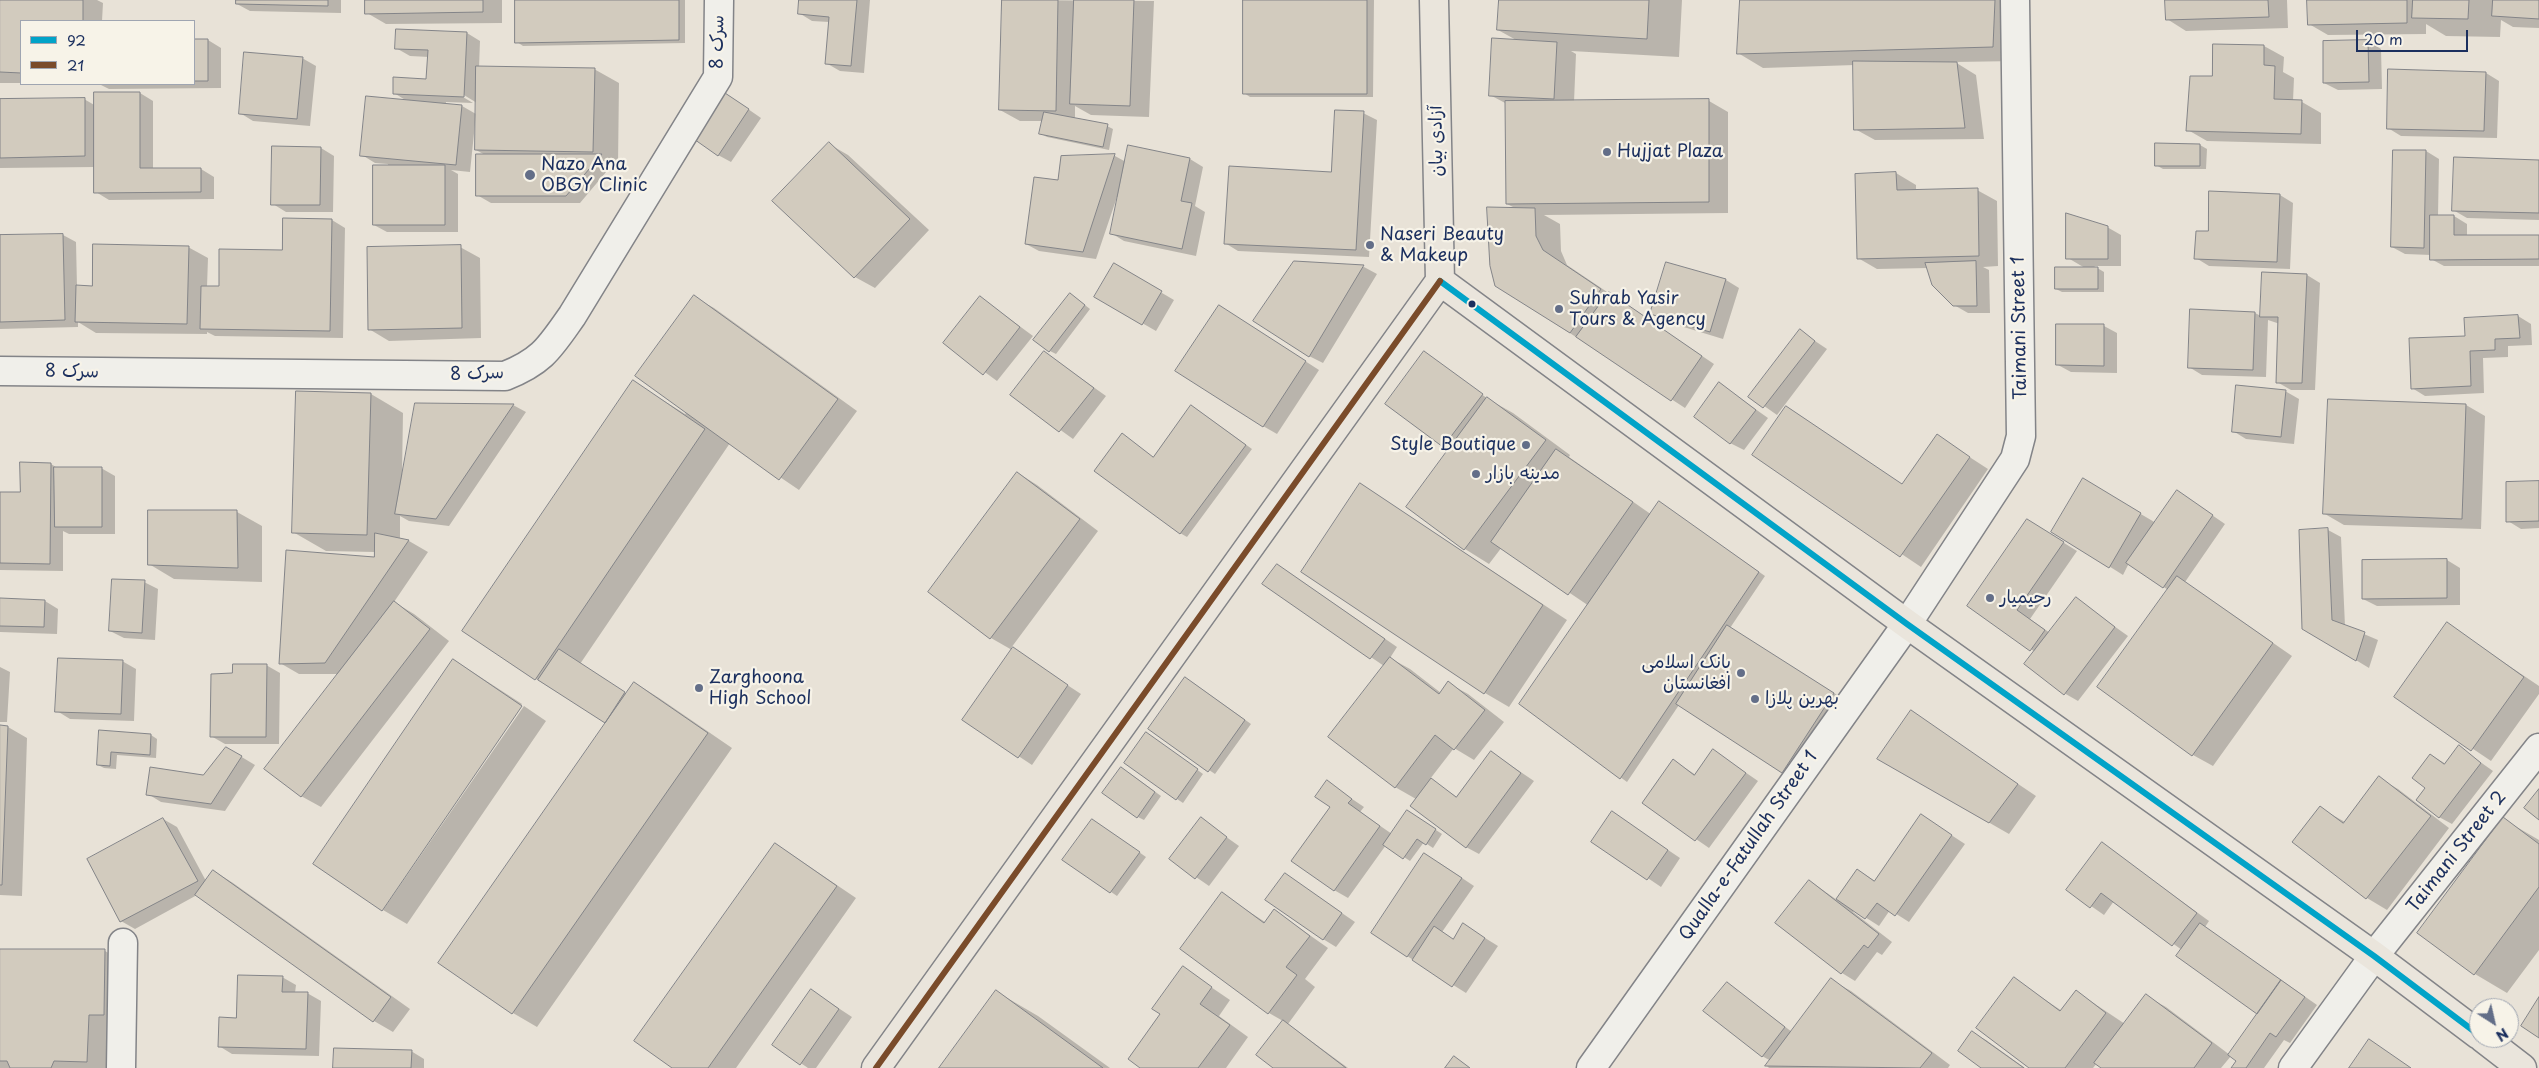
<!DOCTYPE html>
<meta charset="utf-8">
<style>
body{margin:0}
#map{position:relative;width:2539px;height:1068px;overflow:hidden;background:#e8e2d7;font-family:"Playpen Sans",sans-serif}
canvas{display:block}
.legend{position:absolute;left:20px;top:20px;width:175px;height:65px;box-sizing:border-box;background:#f7f3e8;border:1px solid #9fa5b1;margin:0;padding:6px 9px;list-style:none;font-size:15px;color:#1b2f5e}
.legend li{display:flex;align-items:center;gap:10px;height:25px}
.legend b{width:25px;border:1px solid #9fa5b1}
.north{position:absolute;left:2469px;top:998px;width:50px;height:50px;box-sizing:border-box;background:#f7f3e8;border:1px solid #9fa5b1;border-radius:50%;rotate:145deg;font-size:14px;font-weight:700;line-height:20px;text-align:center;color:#1b2f5e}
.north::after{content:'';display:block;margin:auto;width:18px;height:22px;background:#636e88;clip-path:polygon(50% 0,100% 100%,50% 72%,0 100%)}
.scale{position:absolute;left:2356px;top:30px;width:112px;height:22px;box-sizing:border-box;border:2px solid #1b2f5e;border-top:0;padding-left:6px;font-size:15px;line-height:18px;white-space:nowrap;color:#1b2f5e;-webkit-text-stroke:4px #f7f3e8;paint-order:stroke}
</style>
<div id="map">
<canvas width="2539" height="1068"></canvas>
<ul class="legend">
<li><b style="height:6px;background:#01a3c8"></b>92</li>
<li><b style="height:6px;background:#7a4b2a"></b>21</li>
</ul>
<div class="north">N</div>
<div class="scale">20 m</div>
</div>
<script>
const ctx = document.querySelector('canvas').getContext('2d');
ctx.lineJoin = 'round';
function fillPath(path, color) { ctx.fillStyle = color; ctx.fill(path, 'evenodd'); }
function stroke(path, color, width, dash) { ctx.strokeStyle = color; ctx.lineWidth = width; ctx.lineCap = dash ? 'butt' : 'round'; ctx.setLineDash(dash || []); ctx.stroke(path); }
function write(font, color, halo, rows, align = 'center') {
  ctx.font = font + ' "Playpen Sans","Playpen Sans Arabic",sans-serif'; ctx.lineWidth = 4.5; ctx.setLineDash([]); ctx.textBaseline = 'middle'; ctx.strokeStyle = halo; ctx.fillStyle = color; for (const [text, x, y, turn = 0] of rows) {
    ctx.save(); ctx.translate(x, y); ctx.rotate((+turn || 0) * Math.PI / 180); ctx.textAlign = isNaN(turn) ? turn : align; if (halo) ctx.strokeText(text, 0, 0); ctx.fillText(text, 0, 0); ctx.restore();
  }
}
fillPath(new Path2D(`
 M0,0h97l6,3 -1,18h-81v62h-21z
 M237,0h104v13l-91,-2 -13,-7z
 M367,0h135v23l-116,1 -19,-11z
 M516,0h169v43l-162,3 -6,-4z
 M800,0h70l-6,73 -24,-2 -14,-8 3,-41 -17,-1 -13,-8z
 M1003,0l151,1 -5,116 -58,-2 -16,-9v13l32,7 6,3 -4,21 -62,-13 -6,-3 2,-13h-23l-20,-11z
 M1245,0h129l-1,97h-123l-6,-4z
 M1500,0h182l-3,57 -108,-6 5,3 -2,48 135,-1 19,11v101l-184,2 16,9 1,27 6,14 147,99 -29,44 -189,-123 21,-76 -10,-5v-100l-17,-9 28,-54 -20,-11z
 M1741,0h280l-3,61 -63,1 21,13 8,64 -109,1 -20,-11v-64l-92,3 -25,-15z
 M2167,0h120l1,28 -102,3 -19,-12z
 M2309,0h230v28l-26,-1 -12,-7 -1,17 -54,-1 -20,-12v10l-98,1 -19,-11z
 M467,33l13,8 -1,27 115,1 25,14 -1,82h-6l-32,38h-89l-14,-8 10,-39 -11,-6 1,-47 -18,-11 -1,2 15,9 -27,-1v2l16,2 14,8 -6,58 -19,-2 7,4v58h-71l-13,-7 14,-61 -13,-1 -13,-8 45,-54 -13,-8 33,-13 2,-23 -19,-1 -14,-8z
 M208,40l13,8v40l-112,1 -10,-5h95v-43z
 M2368,41l13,8 1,40 -44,1 -14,-7v-41z
 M2214,45l50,1 20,11 -1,15 11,6 -1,23 9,1 19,11v31l-114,-3 -19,-11 25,-52z
 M302,58l14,8 -6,60 -57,-5 -13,-8z
 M2486,73l13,8 -2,57 -96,-2 -13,-8z
 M140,93l13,8v68h48l13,8v22l-105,1 -13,-8v-25l-96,1v-68l84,-1 12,7z
 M735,100l26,18 -30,44 -13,-7z
 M1363,113l14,7 -8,137 -131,-6 -13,-8 107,-70z
 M829,144l19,11 81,75 -54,58 -20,-11 -81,-76z
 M2157,145h43l7,4 -1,20h-43l-7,-4z
 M1129,147l61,12 13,8 -8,39 10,6 -9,44 -72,-15 -13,-8 7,-36h-1l-21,62 -57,-8 -13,-7 33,-63 3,-23 53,-2 11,6z
 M321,148l13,8 -1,56h-47l-13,-8z
 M2426,151l13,8 -1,57h16l13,8v12h72v30h-95l-13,-7v-4l-26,-1 -13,-7z
 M2539,161v59l-72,-2 -14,-8z
 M1896,173l20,12v6l61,-1 20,11 1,65 -15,1 6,3 1,43h-22l-14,-8 -26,-37 -51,1 -19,-11z
 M2210,193l70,2 13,8 -3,66 -81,-3 -13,-8 13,-26z
 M332,220l13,8 -2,110 -128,-2 -8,-4v2l-111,-1 -18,-11v5l-78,2v-93l63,-1 13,7 1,45h17l94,-40 20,11 -1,29h13l63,-36z
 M2107,227l14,8v31h-27l10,6v20h-42l-6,-3 29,-21 -17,-10z
 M460,247l20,11 1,80 -92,3 -20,-12z
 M1294,263l70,4 13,7 -54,89 -14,-7z
 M1114,265l60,35 -18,31 -61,-35z
 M2307,275l13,8 -5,107h-24l-14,-8 3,-58 -12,-4 -2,57 -64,-2 -13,-8 3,-57 63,3 6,3z
 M1726,280l13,8 -16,51 -59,-18 -13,-7z
 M694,297l20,11 143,103 -58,79 -69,-47 -150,221 47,30 8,-11 24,15 73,50 -195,279 -24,-14 94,-290 -71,-44 -72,-48 170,-249 51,32 2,-2z
 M980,297l53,39 -36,45 -52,-38z
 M1076,298l14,11 -34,45 -6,-3z
 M1232,314l87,56 -42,64 -14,-8z
 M2518,316l13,8 1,21 -24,1v11l-25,1 1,35 -59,3 -13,-8 54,-51z
 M2104,326l13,7v40l-46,-1 -13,-7z
 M1800,331l27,18 -50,66 -27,-19z
 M1044,352l62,44 -33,43 -61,-44z
 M1425,352l63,47 25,14 57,42 -1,2 83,58 14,-8 99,69 -35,52 128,80 -51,78 -128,-81 -52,77 -107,-78 69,-98 -87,-59 -13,17 -24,-15 -57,-42 42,-57 -63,-46z
 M1720,384l48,34 -24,32 -14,-7z
 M2285,391l14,8 -5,45 -48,-5 -13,-8z
 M371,394l32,19 -1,61 111,-69 13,7 -77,114 -40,-5 -9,-5v23l9,2 19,11 -34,50 20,12 35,27 -128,166 -20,-11 38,-122h-40l-19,-11 95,-104v-7l-49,-1 -33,-19z
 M2466,405l19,11 -4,113 -137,-4 -19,-11z
 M1192,406l60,43 -65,88 -7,-4 -51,-94 25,19z
 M1787,407l116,78 34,-49 51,33 -67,98 -167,-112z
 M21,463l30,1 8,5 42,-1 14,8v58h-46l-6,-3v40l-63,-1v-77l21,1z
 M1018,473l19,12 61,46 -87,117 70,46 -49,71 -68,-45 48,-70 -21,-12z
 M2083,480l73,43 34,-23 35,24 -40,58 107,74 -79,110 -20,-11 -95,-68 70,-97 -39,-27 -6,12 -70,-44z
 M2539,482v46l-18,1 -13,-8z
 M1361,485l206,135 -58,87 -24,-14z
 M237,512l25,14v56l-88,-3 -25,-15z
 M2040,528l37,23 -47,68 20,14 26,-34 52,37 -50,65 -14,-8 -29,-41 -66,-46z
 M2328,530l13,7 4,89 33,14 -9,28 -66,-40z
 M2447,560l13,8v37l-83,1 -14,-7z
 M1278,565l119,82 -7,11 20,11 31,24 7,-10 20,11 36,28 -30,38 -20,-12 -24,31 27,18 34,-45 43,29 -55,73 -13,-7 -50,-48 -21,-12 -11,-121 -120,-82z
 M144,582l14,7 -3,51 -31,-2 -14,-7z
 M0,600l45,1 13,8 -1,25 -57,-2z
 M2447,624l92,62v8l-48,67 -95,-64z
 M454,660l68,44 -141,205z
 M122,661l14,8 -2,52 -64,-2 -13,-8z
 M266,665l14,8 -1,71h-54l-14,-8 23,-62z
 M0,667l10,5 -3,50h-7z
 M1192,682l59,42 -36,50 -6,-4z
 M524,706l22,15 -139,203 -24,-14z
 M1911,712l125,84 -27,38 -131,-75z
 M0,727h8l19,11 -5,158 -22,-1z
 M100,731l51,4 6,4 -1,19 -39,-3 -1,14 -12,-1 -6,-3z
 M1152,737l51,37 -20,29 -6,-4z
 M2459,747l34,24 -41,53 -13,-7 -12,-29 4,-33 15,9z
 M1713,750l45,31 -49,67 -65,-45 30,-42 22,14z
 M240,756l15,9 -30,46 -64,-9 -13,-8 55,-18z
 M1128,772l33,24 -17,24 -6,-3z
 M2379,778l19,11 51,39 -62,82 -20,-12 -73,-56 26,-34 25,14z
 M1327,782l37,25 -4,5 32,22 21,-19 29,19 -9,14 -9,-6 -14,19 -24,-16 -38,53 -14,-8 -3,-83z
 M1613,813l67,45 -19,29 -68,-46z
 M1922,816l43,28 -56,78 -19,-12 -11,16 -25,-16 -1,2 39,30 -10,13 -5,-3 -22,29 -13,-8 -32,-92 27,19 21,-30 17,11z
 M163,819l14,8 29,54 8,-10 19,12 177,126 -17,23 -19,-11 -177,-126 -62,34 -14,-8z
 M1201,819l38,27 -30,40 -39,-27z
 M2503,819l36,21v110l-32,43 -32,-19z
 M1099,824l47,33 -29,39 -53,-36z
 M776,844l80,54 -120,170h-62z
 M2102,844l107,77 -4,6 112,78 -27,38 -6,-3 -20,28h-31l5,-8 -7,-4 -10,12h-118l-6,-5 -4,5h-61l-18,-89 48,32 15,-19 48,32 21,-28 20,11 64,48 29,-41 -77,-64 -68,-49 -10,14 -36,-25z
 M1438,862l36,24 -32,46 12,8 10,-15 34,21 -32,47 -59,-37z
 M1285,874l70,48 -19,25 -13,-8z
 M1222,894l43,28 9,-12 54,38 -23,31 10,8 -27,37 60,44h-73l8,-47 -14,-8z
 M0,950l105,1 19,11 -16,63 -1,43h-107z
 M1183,968l47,32 -11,16 29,21 -22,31h-84l20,-54z
 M282,977l14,8 -1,8h12l14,8 -2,55 -87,-2 -13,-8 18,-27z
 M1831,980l20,11 99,74 -2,3h-179l-2,-2 4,-5 -9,-5 -35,-73 65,49z
 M811,990l41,27 -36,51h-8l-34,-23z
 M997,992l41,24 72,52h-169z
 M1973,1033l13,7 39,28h-41z
 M411,1051l13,8v9h-89z`), '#0003');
const building = new Path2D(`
 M0,0h83v21h-62v52l-21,-1z
 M236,0h92v6l-92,-2z
 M365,0h118v12l-118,2z
 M515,0h164v40l-164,3z
 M799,0h58l-6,66 -26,-2 4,-47 -31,-3z
 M1002,0h56l-2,111 -57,-1z
 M1074,0h60l-4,106 -60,-2z
 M1243,0h124v94h-124z
 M1499,0h150l-2,39 -150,-9z
 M1740,0h255l-2,47 -256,7z
 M2165,0h103l1,17 -103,3z
 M2307,0h100v23l-99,2z
 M2413,0h56l-1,19 -56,-1z
 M2493,0h46v19l-47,-3z
 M396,29l71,3 -3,65 -71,-3v-17l33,2 2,-29 -33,-1z
 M1492,38l65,4 -3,57 -65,-3z
 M194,39h14v42h-14z
 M2368,40l1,42 -46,1v-42z
 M2213,44l51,1v20l11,1 -1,33 28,1 -1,34 -115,-3 4,-55h22z
 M244,52l59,5 -6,62 -58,-5z
 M1853,61l104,1 8,66 -111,2z
 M476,66l119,2 -2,84 -118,-2z
 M2388,69l98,3 -2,59 -97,-2z
 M722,91l27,18 -31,47 -27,-19z
 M94,92h46v76h61v24l-107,1z
 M366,96l96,9 -6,60 -96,-9z
 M85,98v58l-85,2v-59z
 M1709,99v103l-203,2 -1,-103z
 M1335,110l29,1 -8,139 -132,-6 5,-78 102,6z
 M1044,112l64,12 -5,23 -64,-13z
 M829,142l81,77 -56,59 -82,-77z
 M2155,143l45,1v22h-45z
 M1128,145l62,13 -9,43 11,2 -10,46 -72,-15z
 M272,146l49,1 -1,58h-49z
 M2393,150h33l-2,98 -33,-1z
 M476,154h126l-36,42h-90z
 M1115,154l-32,98 -58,-8 9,-67 24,3 3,-24z
 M2454,157l85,3v53l-87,-2z
 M373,165h72v60h-72z
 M1896,172l1,18 81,-2 1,68 -122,3 -2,-85z
 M2209,191l71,3 -3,68 -83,-3 2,-28h12z
 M1487,207l48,1 1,28 7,14 58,39 -31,44 -75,-47 -5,-20z
 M2066,213l42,13v33h-42z
 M2430,215h24v20h85v24l-109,1z
 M283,218l49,1 -2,112 -130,-2 1,-43h18v-37l63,1z
 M63,234l2,86 -65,2v-87z
 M93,244l96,2 -2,78 -112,-2 1,-37 16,1z
 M461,245l1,83 -94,2 -1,-83z
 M1294,261l70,4 -55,92 -56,-36z
 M1976,261l1,45h-24l-21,-21 -7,-22z
 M1666,262l60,17 -16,53 -60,-18z
 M1114,263l48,28 -20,34 -48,-28z
 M2055,267h43v22h-43z
 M2262,272l45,2 -5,109h-26l2,-66h-18z
 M1609,292l93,64 -31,45 -95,-64z
 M1070,293l15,12 -36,47 -16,-12z
 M694,295l144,104 -59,81 -144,-104z
 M980,296l40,31 -37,48 -40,-32z
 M1219,305l87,56 -43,66 -88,-56z
 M2190,309l65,3 -2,58 -65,-2z
 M2518,315l2,23 -25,1v11l-25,1 1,35 -60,3 -2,-51 56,-2 -1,-18z
 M2056,324h48v42l-48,-1z
 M1800,329l15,12 -52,67 -15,-11z
 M1044,351l50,37 -35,44 -49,-37z
 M1424,351l59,43 -40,53 -58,-43z
 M633,380l72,49 -170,251 -73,-49z
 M1719,382l37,28 -26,34 -36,-27z
 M2236,385l50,5 -5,47 -49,-5z
 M296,391l75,2 -4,142 -75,-2z
 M1487,397l59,43 -82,110 -58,-43z
 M2328,399l138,5 -4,115 -139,-5z
 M415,403l99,1 -78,115 -41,-5z
 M1191,405l55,40 -66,89 -86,-63 28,-38 31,24z
 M1786,406l116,78 35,-50 33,23 -70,100 -148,-102z
 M1556,449l77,53 -65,93 -77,-53z
 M20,462l31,1 -1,101 -50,-1v-71h20z
 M54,467h48v60h-47z
 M1017,472l63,47 -90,120 -62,-47z
 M2083,478l58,35 -32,55 -58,-36z
 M2539,481v40l-33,1v-40z
 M1360,483l183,122 -59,89 -183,-122z
 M2177,490l36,25 -50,73 -37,-25z
 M1659,501l100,71 -139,207 -101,-75z
 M148,510h89l1,58 -90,-3z
 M2027,519l37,23 -47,68 28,20 -15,21 -63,-45z
 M2328,528l4,92 33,12 -9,29 -54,-32 -3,-99z
 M375,533l34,7 -84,123 -46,1 7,-114 88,7z
 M2447,559v39l-85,1v-39z
 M1277,564l108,75 -15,20 -108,-75z
 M2177,576l96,67 -81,113 -95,-69z
 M112,579l33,1 -3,53 -33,-2z
 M2076,597l39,30 -51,68 -40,-31z
 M0,598l45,2 -1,27 -44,-1z
 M394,601l36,28 -129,168 -37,-28z
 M2447,622l77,55 -53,74 -77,-54z
 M1727,625l107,68 -52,80 -106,-69z
 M1013,647l55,38 -50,73 -56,-38z
 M559,649l66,43 -20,31 -67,-43z
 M1390,657l49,37 9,-13 37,29 -31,40 -19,-15 -40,53 -67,-51z
 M58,658l65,2 -2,54 -66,-2z
 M453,659l69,47 -140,205 -69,-47z
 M233,664h34l-1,73h-56l1,-63 21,-1z
 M1185,677l60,43 -37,52 -60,-43z
 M634,682l74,51 -196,281 -74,-51z
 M1911,710l107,74 -29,39 -112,-64z
 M0,725l8,1 -6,159h-2z
 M99,730l52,4 -1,21 -39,-3 -1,14 -13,-1z
 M1146,732l52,37 -22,31 -52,-37z
 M2459,745l22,18 -42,55 -23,-18 9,-12 -13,-10 18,-24 14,10z
 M226,747l16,9 -31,48 -65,-9 4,-28 53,8z
 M1713,749l33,24 -51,68 -53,-38 31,-44 21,16z
 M1491,751l30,22 -55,75 -56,-42 21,-28 25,19z
 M1121,767l34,25 -18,26 -35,-25z
 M2379,776l52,40 -65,83 -74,-57 28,-36 23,17z
 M1327,780l25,19 -4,4 32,23 -46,65 -43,-30 39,-54 -15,-10z
 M2539,789v31l-15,-12z
 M1407,810l29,19 -10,16 -9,-6 -14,20 -20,-14z
 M1612,811l56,39 -21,30 -56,-38z
 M1921,814l31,21 -57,81 -18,-13 -12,16 -29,-20 21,-30 17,12z
 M1201,817l26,20 -32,42 -26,-20z
 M2503,817l36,27v43l-65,88 -57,-42z
 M163,818l35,63 -78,41 -33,-63z
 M1092,819l48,33 -30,41 -48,-33z
 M2102,842l95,71 -25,33 -71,-53 -11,15 -24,-18z
 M775,843l62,43 -129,182h-36l-38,-27z
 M1424,853l38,25 -55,79 -36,-24z
 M213,870l178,127 -18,25 -178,-127z
 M1285,873l57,40 -19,27 -58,-40z
 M1809,880l70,54 -11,14 -4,-3 -23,29 -66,-51z
 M1222,892l42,31 10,-14 36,27 -24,31 11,8 -29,39 -88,-65z
 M1463,923l22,15 -33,49 -40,-27 22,-34 19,13z
 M2200,923l81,57 -24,34 -81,-58z
 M0,949h105l-1,66h-15l-2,47 -33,-1 -3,7h-41l-3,-7h-7z
 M1183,966l29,21 -12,17 30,21 -32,43h-58l-12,-9 32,-45 -8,-5z
 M238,975l45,1 -1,16h26l-2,57 -88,-2 1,-30 17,1z
 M2014,977l46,34 16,-21 30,23 -41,55h-36l-53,-40z
 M1831,978l101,75 -12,15 -155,-2z
 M2281,980l24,17 -29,40 -6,-4 -24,35h-15l5,-7 -8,-6z
 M1727,982l58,45 -23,30 -59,-46z
 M811,989l28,20 -39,56 -28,-20z
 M996,990l107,78h-164z
 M2146,994l66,49 -18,25h-93l-7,-5z
 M2539,997v41l-18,-12z
 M1283,1020l63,48h-73l-17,-13z
 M1972,1031l52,37h-43l-23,-17z
 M2369,1039l42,29h-62z
 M334,1048l78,2 -1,18h-78z
 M1454,1056l16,12h-25z`);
fillPath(building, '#d2cbbe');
stroke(building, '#838488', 1);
const minor = new Path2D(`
 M0,371l505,5c38,-15 45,-29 67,-60l146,-239 1,-77
 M121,1068l2,-125
 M1591,1068l316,-444 108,-165 6,-23 -6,-436
 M2293,1068l81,-112 165,-208`);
const major = new Path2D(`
 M1434,0l6,281
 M1440,281l467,343 467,332 105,79
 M2483,1038l39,30
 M876,1068l564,-787`);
stroke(minor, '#838488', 31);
stroke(major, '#838488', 31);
stroke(minor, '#f0efea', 28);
stroke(major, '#eae5dc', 28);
stroke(new Path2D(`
 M1440,281l467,343 467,332 105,79`), '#01a3c8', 6);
stroke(new Path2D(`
 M876,1068l564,-787`), '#7a4b2a', 6);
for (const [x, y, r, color] of [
 [1607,152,5,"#636e88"],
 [530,175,6,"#636e88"],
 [1370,245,5,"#636e88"],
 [1472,304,4.5,"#1b2f5e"],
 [1559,309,5,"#636e88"],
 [1526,445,5,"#636e88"],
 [1476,474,5,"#636e88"],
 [1990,598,5,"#636e88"],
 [1741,673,5,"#636e88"],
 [699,688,5,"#636e88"],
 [1755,699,5,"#636e88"]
]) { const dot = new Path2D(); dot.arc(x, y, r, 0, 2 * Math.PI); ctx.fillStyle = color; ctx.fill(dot); stroke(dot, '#f7f3e8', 2); }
write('18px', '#1b2f5e', '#f7f3e8', [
 ["سرک 8",718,42,-89],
 ["آزادی بیان",1437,141,-91],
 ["Taimani Street 1",2020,328,-91],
 ["سرک 8",72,372,1],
 ["سرک 8",477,374,-2],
 ["Qualla-e-Fatullah Street 1",1749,846,-55],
 ["Taimani Street 2",2457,852,-52]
]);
write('18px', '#1b2f5e', '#f7f3e8', [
 ["Hujjat Plaza",1617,152],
 ["Nazo Ana",541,165],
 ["OBGY Clinic",541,186],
 ["Naseri Beauty",1380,235],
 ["& Makeup",1380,256],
 ["Suhrab Yasir",1569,299],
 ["Tours & Agency",1569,320],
 ["Style Boutique",1516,445,"right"],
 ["مدینه بازار",1486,474],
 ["رحیمیار",2000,598],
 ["بانک اسلامی",1731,663,"right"],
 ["افغانستان",1731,684,"right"],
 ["Zarghoona",709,678],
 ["High School",709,699],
 ["بهرین پلازا",1765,699]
], 'left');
</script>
